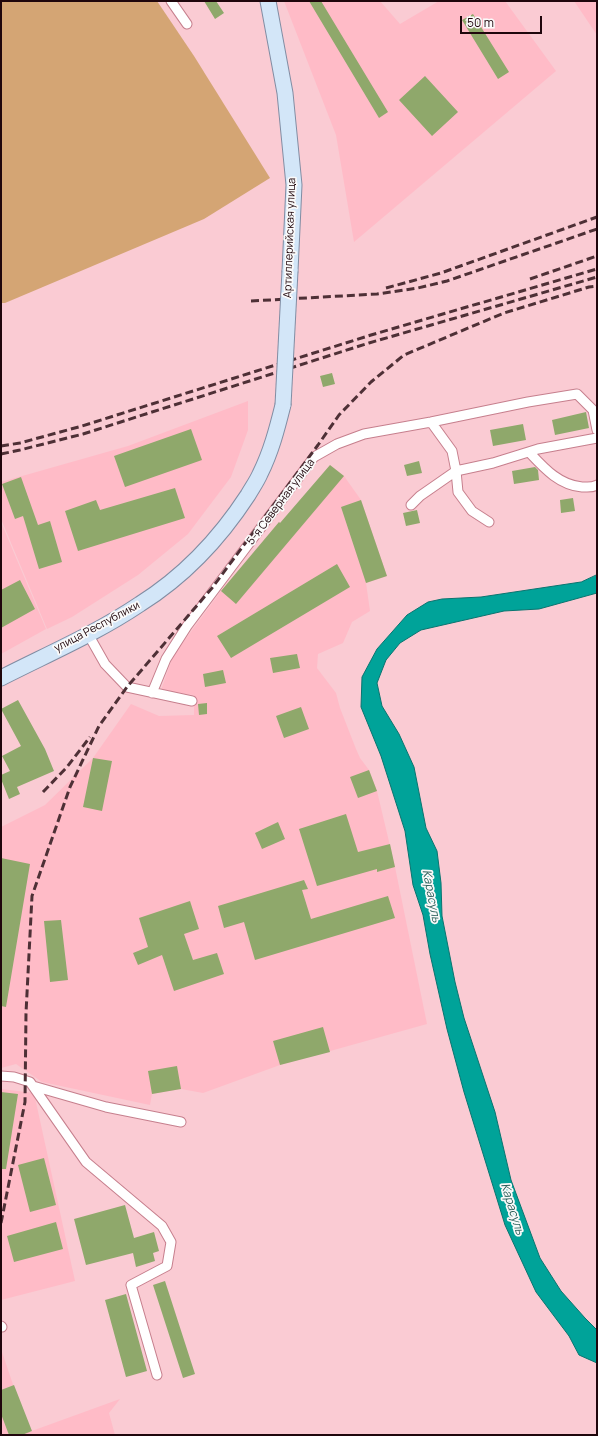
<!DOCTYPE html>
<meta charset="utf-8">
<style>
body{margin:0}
#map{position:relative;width:598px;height:1436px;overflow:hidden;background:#facbd3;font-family:Manrope,sans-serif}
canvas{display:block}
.frame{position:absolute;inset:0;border:2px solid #1f060c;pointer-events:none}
.scale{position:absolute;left:460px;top:16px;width:82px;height:18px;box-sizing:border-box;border:2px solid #1f060c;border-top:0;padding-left:5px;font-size:12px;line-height:14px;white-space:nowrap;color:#1f060c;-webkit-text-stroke:3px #fafafa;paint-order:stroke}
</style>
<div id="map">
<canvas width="598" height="1436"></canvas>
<div class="frame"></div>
<div class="scale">50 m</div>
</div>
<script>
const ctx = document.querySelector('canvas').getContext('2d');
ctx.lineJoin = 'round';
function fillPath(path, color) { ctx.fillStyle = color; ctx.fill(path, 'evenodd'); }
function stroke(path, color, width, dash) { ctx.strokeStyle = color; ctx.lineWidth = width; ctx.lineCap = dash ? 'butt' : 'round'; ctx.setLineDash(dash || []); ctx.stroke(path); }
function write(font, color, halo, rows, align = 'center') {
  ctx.font = font + ' Manrope,sans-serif'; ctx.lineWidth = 3.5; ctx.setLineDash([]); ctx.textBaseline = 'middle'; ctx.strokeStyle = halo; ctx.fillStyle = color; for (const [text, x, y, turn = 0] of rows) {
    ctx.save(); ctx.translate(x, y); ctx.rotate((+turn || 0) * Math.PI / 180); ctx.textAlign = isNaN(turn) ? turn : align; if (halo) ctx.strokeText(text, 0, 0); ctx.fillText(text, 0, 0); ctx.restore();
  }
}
fillPath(new Path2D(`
 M284,1h96l20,23 39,-23h66l51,70 -202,171 -18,-107z
 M574,1h23v34z
 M248,401v29l-17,47 -43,57 -50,41 -66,42 -25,12 -46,-110v-37l127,-36z
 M330,465l14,11 17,24 26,76 -21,7 4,28 -18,11 -9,21 -25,11 -1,14 19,25 4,15 16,41 4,9 9,12 8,21 18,76 32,157 -147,41 -77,28 -22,-4 -29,5 -2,11 -108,-23 -26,-18 -15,4v-241l44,-22 48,-47 38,-54 28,12 35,-1v-20l-33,-5 12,-34 48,-65 58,-69 2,1z
 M1,522l45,107 -45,25z
 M1,1089l33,4 41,188 -74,19z
 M1,1349l28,83 91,-33 -11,14 6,22h-114z`), '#ffbbc7');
fillPath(new Path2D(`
 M1,1h156l37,55 76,122 -66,41 -199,84h-4z`), '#d4a574');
const water = new Path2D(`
 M597,575v18l-58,16 -35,2 -83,19 -21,13 -14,17 -9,23 5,23 17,28 15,33 12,61 11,23 4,32 1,33 13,66 9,36 31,94 16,68 29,78 21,33 24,27 12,12v33l-18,-8 -10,-19 -33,-44 -31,-67 -41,-133 -17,-63 -17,-75 -7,-39 -10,-30 -8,-54 -24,-75 -20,-49 1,-30 15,-28 30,-34 21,-13 14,-3 39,-2 100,-15z`);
fillPath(water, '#00a399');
stroke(water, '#09746f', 1);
fillPath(new Path2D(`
 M204,1h12l8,12 -9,6z
 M309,1h12l67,111 -9,6z
 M473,14l36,58 -11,7 -36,-59z
 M425,76l33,36 -26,24 -33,-36z
 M332,373l3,11 -12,3 -3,-11z
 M586,412l3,16 -34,7 -3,-15z
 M523,424l3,16 -33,6 -3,-16z
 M191,429l11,31 -77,27 -11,-31z
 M419,461l3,12 -15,3 -3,-11z
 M330,465l14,11 -108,128 -15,-13 58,-69 1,1z
 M535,467l3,3 1,10 -25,4 -2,-13z
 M21,477l17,48 12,-4 12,41 -23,7 -16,-53 -8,3 -13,-35z
 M175,488l10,30 -107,33 -13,-40 31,-11 4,10z
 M573,498l2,13 -14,2 -1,-13z
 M361,500l26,76 -21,7 -25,-76z
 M417,510l3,13 -14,3 -3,-13z
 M337,564l13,23 -119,71 -14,-22z
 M20,580l15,29 -34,19v-38z
 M297,654l3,14 -27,5 -3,-15z
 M223,670l3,13 -21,4 -2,-13z
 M18,700l27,49 9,22 -37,16 3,7 -11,5 -8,-20v-4l9,-4 -8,-15 19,-10 -20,-37z
 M207,703v11l-8,1 -1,-11z
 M301,707l8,22 -25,9 -8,-22z
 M93,758l19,3 -10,50 -19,-4z
 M369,770l8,21 -19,7 -8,-21z
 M346,814l12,38 32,-8 5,23 -18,5v-3l-60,17 -18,-57z
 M278,822l7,17 -23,10 -7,-16z
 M1,858l29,6 -24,143 -5,-1z
 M304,880l4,9 -6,1 9,29 77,-23 7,22 -140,42 -11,-38 -20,6 -6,-22z
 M190,901l9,28 -15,5 9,26 24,-7 7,21 -50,17 -12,-36 -24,10 -5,-12 15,-6 -9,-29z
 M61,920l7,60 -18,2 -6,-61z
 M323,1027l7,25 -50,13 -7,-24z
 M177,1066l4,23 -29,5 -4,-23z
 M1,1092l17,2 -12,75h-5z
 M44,1158l12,47 -26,7 -12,-47z
 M125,1205l9,33 20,-6 5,19 -6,2 2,8 -19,6 -3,-14 -47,12 -12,-46z
 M56,1222l7,27 -49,13 -7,-26z
 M165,1281l30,93 -12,4 -30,-93z
 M126,1294l21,77 -21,6 -21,-77z
 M14,1385l18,46 -10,4h-13l-8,-21v-24z`), '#8fa86b');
const street = new Path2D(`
 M171,1l16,23
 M529,452c15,16 30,33 53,35 6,0 10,1 15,-2
 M411,505l9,-9 36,-25 -4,-20 -21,-29
 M489,522l-17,-11 -14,-19 -2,-21 37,-8 45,-14 59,-11
 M88,634l17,30 22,23 65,14
 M152,693l14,-34 21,-33 127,-169 23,-13 27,-10 67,-12 97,-20 49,-8 16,16 4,20
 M1,1076l13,1 16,5 56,80 76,64 9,16 -4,24 -36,19 26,90
 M33,1086l73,21 75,15
 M1,1326l1,1`);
const primary = new Path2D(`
 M268,1l17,92 9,92 -4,86
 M1,678c47,-24 96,-45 139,-74 43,-27 80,-66 108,-109 4,-7 9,-14 12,-21 11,-22 17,-45 23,-69`);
stroke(street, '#c67f8d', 11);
stroke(primary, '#818da3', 17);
stroke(street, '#fff', 9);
stroke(primary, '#d3e6f8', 15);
stroke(new Path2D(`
 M530,279l67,-23
 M386,288l55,-15 156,-56
 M251,301l126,-7 41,-6 29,-7 150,-52
 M1,446l19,-3 62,-17 289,-91 226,-66
 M1,454l19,-4 63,-16 286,-91 228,-66
 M43,792l24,-25 23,-30
 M1,1223l24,-121 1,-89 6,-117 38,-109 29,-61 28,-39 85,-99 106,-143 21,-30 32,-33 33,-27 100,-42 85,-26 8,-1`), '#4e3036', 3, [8, 4]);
const primaryBridge = new Path2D(`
 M283,405l7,-134`);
stroke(primaryBridge, '#818da3', 17, []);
stroke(primaryBridge, '#d3e6f8', 15);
write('11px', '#1f060c', '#fafafa', [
 ["Артиллерийская улица",290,238,-88],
 ["5-я Северная улица",281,502,-53],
 ["улица Республики",97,627,-28]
]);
write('italic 12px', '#2b605a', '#fafafa', [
 ["Карасуль",431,896,79],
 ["Карасуль",512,1209,73]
]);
</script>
